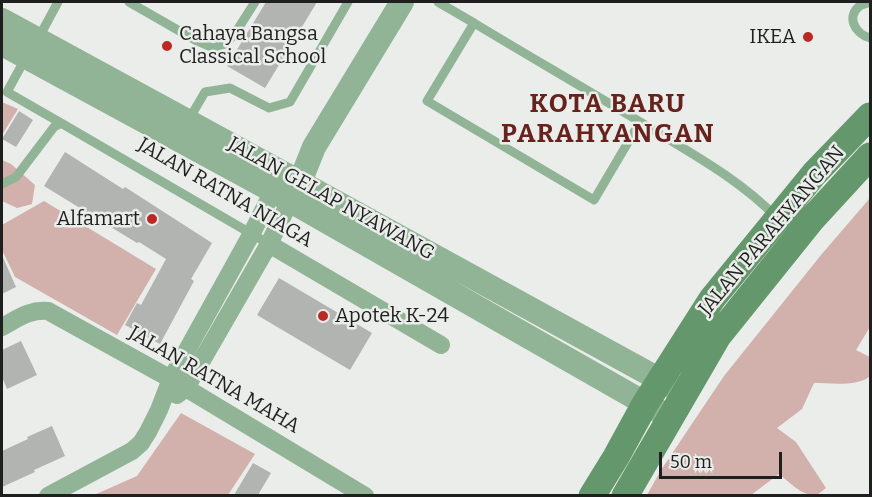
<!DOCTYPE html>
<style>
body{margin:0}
#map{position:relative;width:872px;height:497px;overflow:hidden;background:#eaedea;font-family:Bitter,serif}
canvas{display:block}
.frame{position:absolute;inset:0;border:3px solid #1e1f1e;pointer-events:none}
.scale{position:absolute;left:659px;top:452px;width:123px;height:27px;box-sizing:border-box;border:3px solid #1e1f1e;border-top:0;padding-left:8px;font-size:18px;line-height:21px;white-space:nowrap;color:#1e1f1e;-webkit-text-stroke:4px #eaedea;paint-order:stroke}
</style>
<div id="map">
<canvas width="872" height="497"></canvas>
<div class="frame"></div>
<div class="scale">50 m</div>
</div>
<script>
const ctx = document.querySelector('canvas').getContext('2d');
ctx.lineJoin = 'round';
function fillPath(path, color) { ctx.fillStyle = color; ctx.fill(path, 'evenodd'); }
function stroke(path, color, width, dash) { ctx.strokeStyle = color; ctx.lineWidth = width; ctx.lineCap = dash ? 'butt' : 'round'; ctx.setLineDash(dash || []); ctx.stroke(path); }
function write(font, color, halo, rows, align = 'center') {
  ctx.font = font + ' Bitter,serif'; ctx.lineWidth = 5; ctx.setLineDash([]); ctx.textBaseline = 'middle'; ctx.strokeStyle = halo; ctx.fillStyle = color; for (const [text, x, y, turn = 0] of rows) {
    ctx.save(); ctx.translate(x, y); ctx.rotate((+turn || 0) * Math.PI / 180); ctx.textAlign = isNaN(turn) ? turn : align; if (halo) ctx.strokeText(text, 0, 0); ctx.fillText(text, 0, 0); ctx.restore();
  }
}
fillPath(new Path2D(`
 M2,102l16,7 -16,26z
 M2,160l9,4 24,21 -3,19 -15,4 -15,-7z
 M870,198v129l-14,23 14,7v19c-12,11 -40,7 -56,7l-12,26 -25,19 19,14 30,46 -9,7c-16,1 -26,-12 -38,-21l-28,21h-104l14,-25 63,-94 97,-121z
 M44,201l112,68 -39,66 -102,-58 -13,-27v-25z
 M181,413l74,41 -27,41h-134l43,-19z`), '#d2b0ab');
fillPath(new Path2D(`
 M266,2h51l-52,86 -38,-22z
 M19,111l14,9 -17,27 -14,-8z
 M65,152l58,37 2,-2 87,56 -21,36 3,2 -34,63 -35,-19 12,-22 4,2 25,-46 -27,-17 -2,1 -93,-57z
 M2,255l14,32 -14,7z
 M279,278l93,55 -22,37 -93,-55z
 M21,341l16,34 -30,14 -5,-12v-27z
 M52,426l13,30 -31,14 1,2 -33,15v-36l26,-12 -1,-2z
 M253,463l18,10 -13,22h-24z`), '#b1b4b1');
stroke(new Path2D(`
 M129,2l68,39 16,7 12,-4 9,-9 21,-33
 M438,2l36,21
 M870,2c0,0 -8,3 -9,3 -16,11 -6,29 9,33
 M38,39l20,-37
 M25,59l-18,33 54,31
 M188,121l17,-29 25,-4 39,20 21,-6 58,-100
 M640,122l-46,78 -167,-99 47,-78c58,35 117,69 176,105 44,27 90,52 126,89
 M2,184l14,-7 38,-50 7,-4 208,121`), '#91b496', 9);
stroke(new Path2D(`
 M269,244l172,101
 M2,327c15,-8 28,-18 46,-16l123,68 194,117
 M177,395l9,-7 83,-144 21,-43
 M48,496l84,-45 9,-8 7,-11 11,-22 12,-31 81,-146 21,-42`), '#91b496', 18);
stroke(new Path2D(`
 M2,20l281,153 401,220
 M2,44l271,147 389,222
 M293,196l7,-14 14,-35 88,-145`), '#91b496', 24);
stroke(new Path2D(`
 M592,496l24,-39 29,-53 67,-105 102,-125 56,-58
 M625,496l93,-160 94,-117 58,-63`), '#64976b', 27);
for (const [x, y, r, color] of [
 [808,37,6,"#b92a27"],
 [167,46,6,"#b92a27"],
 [152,219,6,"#b92a27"],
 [323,316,6,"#b92a27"]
]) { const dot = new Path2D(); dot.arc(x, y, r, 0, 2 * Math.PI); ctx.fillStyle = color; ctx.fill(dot); stroke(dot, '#eaedea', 2); }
write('20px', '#1e1f1e', '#eaedea', [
 ["Cahaya Bangsa",179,34],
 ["Classical School",179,57],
 ["IKEA",796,37,"right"],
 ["Alfamart",140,219,"right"],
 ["Apotek K-24",335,316]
], 'left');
write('20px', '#1e1f1e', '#eaedea', [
 ["JALAN RATNA NIAGA",225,193,30],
 ["JALAN GELAP NYAWANG",331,199,29],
 ["JALAN PARAHYANGAN",772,231,-50],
 ["JALAN RATNA MAHA",214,380,30]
]);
ctx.letterSpacing = '1.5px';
write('bold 26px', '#67221d', '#eaedea', [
 ["KOTA BARU",608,105],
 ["PARAHYANGAN",608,135]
]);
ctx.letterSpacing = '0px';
</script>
